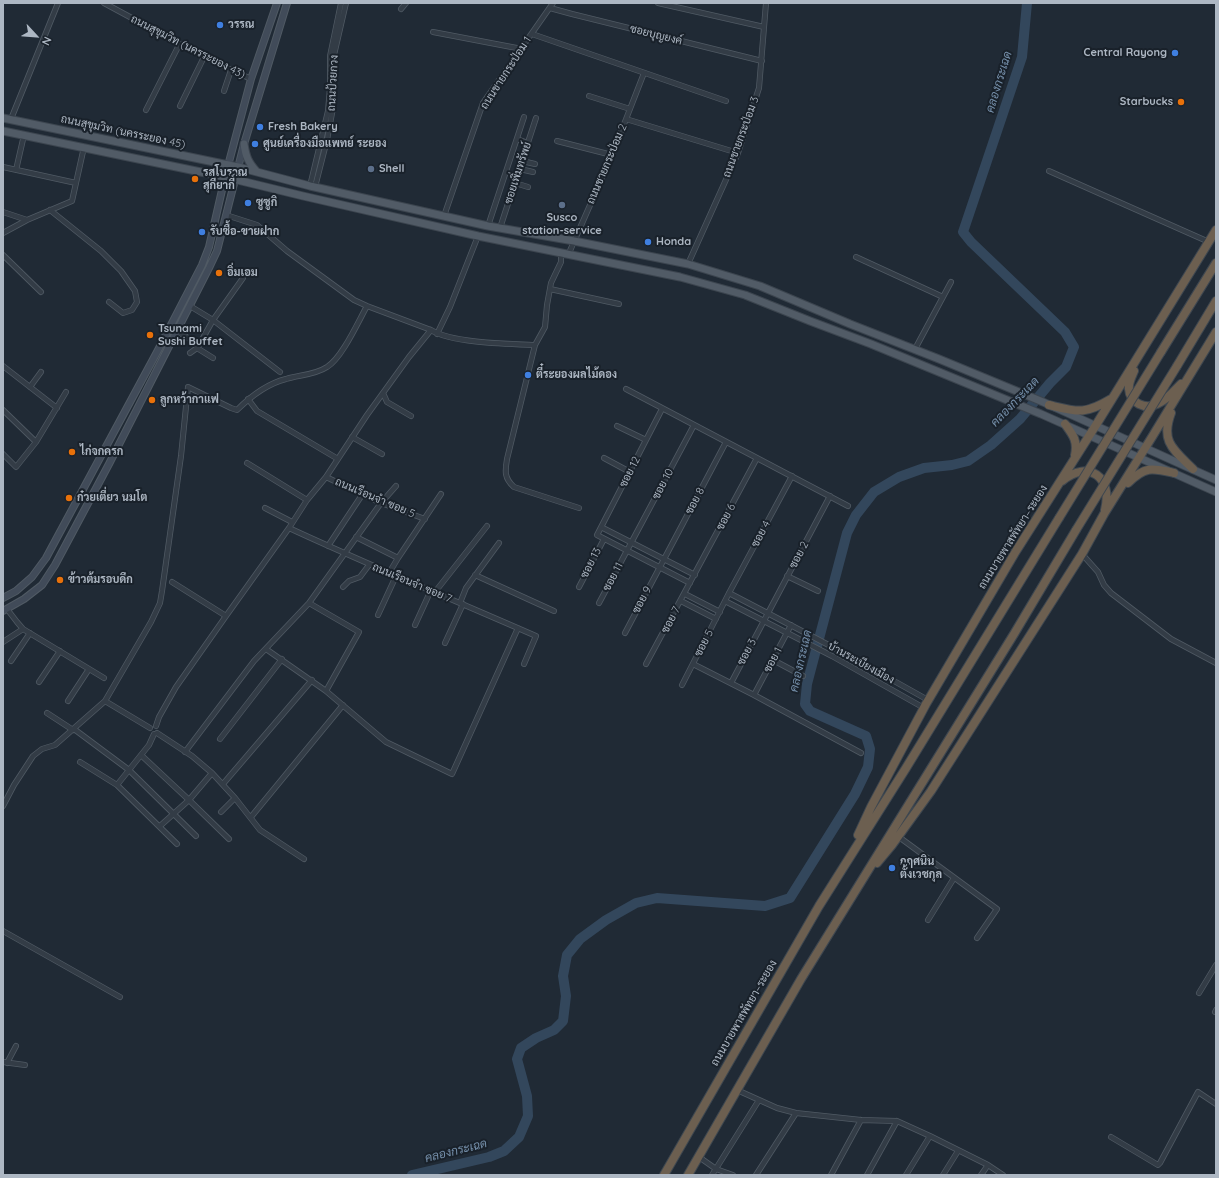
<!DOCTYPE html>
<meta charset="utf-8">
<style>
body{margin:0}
#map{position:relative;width:1219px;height:1178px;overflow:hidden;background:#202a35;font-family:Quicksand,sans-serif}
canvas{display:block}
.frame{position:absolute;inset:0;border:4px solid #adb7c3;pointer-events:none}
.north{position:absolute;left:16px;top:16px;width:40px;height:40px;-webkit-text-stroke:3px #19212a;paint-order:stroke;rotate:116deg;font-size:11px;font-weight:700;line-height:16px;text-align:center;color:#adb7c3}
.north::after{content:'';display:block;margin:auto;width:14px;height:18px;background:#adb7c3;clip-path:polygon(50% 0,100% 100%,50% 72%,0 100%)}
</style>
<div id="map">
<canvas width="1219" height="1178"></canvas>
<div class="frame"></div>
<div class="north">N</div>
</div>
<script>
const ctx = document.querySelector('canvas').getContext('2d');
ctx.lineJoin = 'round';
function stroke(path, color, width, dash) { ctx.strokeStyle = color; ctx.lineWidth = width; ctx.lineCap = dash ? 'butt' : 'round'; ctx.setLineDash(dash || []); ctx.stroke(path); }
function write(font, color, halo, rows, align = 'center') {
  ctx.font = font + ' Quicksand,Sarabun,sans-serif'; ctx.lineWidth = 4; ctx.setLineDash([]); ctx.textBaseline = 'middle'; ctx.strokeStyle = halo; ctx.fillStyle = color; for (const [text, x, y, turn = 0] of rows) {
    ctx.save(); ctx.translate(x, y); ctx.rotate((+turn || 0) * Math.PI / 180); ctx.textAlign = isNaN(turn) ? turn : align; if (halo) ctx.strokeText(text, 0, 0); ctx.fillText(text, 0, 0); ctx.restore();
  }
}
stroke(new Path2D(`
 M412,1175l77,-18 15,-6 15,-14 9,-21 -1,-20 -10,-37 4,-11 15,-10 18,-8 9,-9 3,-25 -3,-20 4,-21 13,-16 26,-19 30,-17 21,-5 108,8 25,-8 65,-104 13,-27 2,-18 -4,-13 -56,-25 -5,-7 2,-20 40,-151 9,-18 18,-23 25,-15 25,-9 28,-3 16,-4 23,-16 29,-26 30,-36 16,-16 8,-20 -9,-15 -94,-90 -8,-10 59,-175 5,-54`), '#33475c', 10);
const street = new Path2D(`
 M104,3l100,54 47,22
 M658,3l106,24
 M550,8l22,6 190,47
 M401,9l5,-6
 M433,32l89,17
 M532,34l194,67
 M224,91l7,-21
 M589,96l41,13
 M180,106l24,-49
 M146,110l33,-65
 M11,119l47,-116
 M626,119l112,34
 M517,139l11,4
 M557,141l55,14
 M522,161l13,3
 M3,167l73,16
 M520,169l13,3
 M16,170l8,-35
 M1049,171l160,71
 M515,183l13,4
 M310,186l18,-75 2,-23v-32l11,-53
 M315,187l12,-47 6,-32 1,-53 12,-52
 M50,210l51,41 20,20 14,20 2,11 -5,8 -9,3 -14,-11
 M3,212l24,8
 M226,215l31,10 30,26 67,49 13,6 64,24c20,13 78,14 104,15l10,-18 2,-22 4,-22 10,-21v-10
 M444,216l39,-113 70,-100
 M488,226l36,-109
 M500,228l36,-110
 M3,233l24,-13 45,-19 12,-54
 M569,253l43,-98 32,-82
 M3,255l38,37
 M856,257l87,40
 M688,264l50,-111 21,-65 7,-85
 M550,289l69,15
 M190,306l23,14 67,52
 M177,331l22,14 14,-25 30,-42
 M437,334l13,-27 28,-71
 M199,345l-2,3 16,10
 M535,345l-28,114c-2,12 -3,19 7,28l65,21
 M915,349l36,-67
 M190,353l7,-5
 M3,366l54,42
 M30,387l11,-15
 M626,389l222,117
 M383,393l4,9 24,14
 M248,399l9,12 81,48
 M662,409l-65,126 93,48
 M3,410l33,32
 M617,426l29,14
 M352,437l30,17
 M3,454l13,13 20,-25 30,-50
 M604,458l26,14
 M247,463l60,37
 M326,477l55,26 44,16
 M265,508l27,14
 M601,527l94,48
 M289,528c82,38 165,72 247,108l-12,28
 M356,537l42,21
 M328,546l34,-51
 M1082,554l16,18 6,13 7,8 60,46 45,24
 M389,573l9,-15 43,-64
 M475,575l79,36
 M787,576l31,15
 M172,582l54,34
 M343,587l6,-6 11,-4 9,-12
 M579,587l25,-48
 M435,592l52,-66
 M729,593l115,60 84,47
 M685,594l35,18
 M681,601l35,18
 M725,601l107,55 92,52
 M309,603l50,29 -33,59
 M460,603l6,-15 33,-45
 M599,603l95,-178
 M7,609l10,13 6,7 81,49
 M378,615l18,-39
 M415,625l16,-35
 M625,633l101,-191
 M3,642l20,-13
 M445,643l18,-39
 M266,649l60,42 60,51 66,32 66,-146
 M773,660l30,16
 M11,661l19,-28
 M646,664l111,-206
 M693,664l61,31 107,58
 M39,682l21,-31
 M731,683l99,-187
 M682,685l47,-92 63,-117
 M754,695l37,-70
 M68,701l21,-32
 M105,701l45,27
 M47,713l26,17
 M156,726l3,-9 17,-30 50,-71 63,-88 18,-28 19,-23 41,-62 42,-58 22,-27
 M74,729l55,41 67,66
 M157,733l35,23 20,17 23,25 25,32 44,29
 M220,739l62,-80
 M185,752l69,-91 55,-58 72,-100 15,-17
 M141,755l48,45 40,39
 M80,762l37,23 60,59
 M223,784l89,-104
 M117,785l32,-40 5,-11
 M3,806l11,-21 19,-29 9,-7 13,-4 50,-44 46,-79 9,-19 2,-12 19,-135 7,-69 43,21 6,2c14,-14 29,-26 49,-31 13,-4 29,-4 41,-12 15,-9 31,-45 40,-61
 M221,812l14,-14
 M251,817l92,-112
 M160,826l29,-26 23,-27
 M899,837l98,72 -20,29
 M928,920l26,-42
 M3,931l117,66
 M1199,993l17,-28
 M1215,1012l1,-2
 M3,1062l22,3
 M7,1063l9,-17
 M737,1090l40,18 19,5 65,7 36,1 33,15 58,29 15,10
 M1111,1137l47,28 2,-2 38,-71 18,12
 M699,1157l17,12 17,6
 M712,1175l47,-75
 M756,1175l40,-62
 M831,1175l30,-55
 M867,1175l30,-54
 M906,1175l24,-39
 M943,1175l15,-24
 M981,1175l7,-10`);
const secondary = new Path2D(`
 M3,598l13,-7 16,-14 14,-19 111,-206 45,-87 7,-18 16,-70 26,-98 26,-76
 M3,611l21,-12 18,-14 13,-20 54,-101 100,-196 8,-17 27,-107 43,-141`);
const primary = new Path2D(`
 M3,118l235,49 72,19 178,40 86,15 114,23 72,22 90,38 89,35 104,43 173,78
 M3,131l222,46 78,19 175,40 202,41 65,18 65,26 61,23 170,70 175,78
 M244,144c2,13 4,18 13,28`);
const highway = new Path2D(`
 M1161,352l55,-89
 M1177,366l39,-65
 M1134,371c-2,5 -6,12 -5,18 1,14 16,21 28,15 10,-4 17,-13 24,-20
 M1049,405c29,7 35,10 62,-6
 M1171,413c-11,29 3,37 22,56
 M1065,424c8,11 13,17 10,31
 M1062,481c27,-22 51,-4 43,29
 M1128,483c17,-17 24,-15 46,-10
 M858,835l13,-28 55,-103 90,-153 80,-126 120,-195
 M877,863l15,-18 39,-54 151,-237 22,-40 48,-77 64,-105
 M664,1175l155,-269 87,-138 153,-250
 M688,1175l113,-196 213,-345 62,-104`);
stroke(street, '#505a64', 6);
stroke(secondary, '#505a64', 8);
stroke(primary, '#3c454f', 9);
stroke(highway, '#3e4750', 10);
stroke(street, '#333c46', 4.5);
stroke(secondary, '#414b59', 6);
stroke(primary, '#515b66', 7);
stroke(highway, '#6c5f50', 8);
const highwayBridge = new Path2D(`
 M1059,518l102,-166
 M1076,530l101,-164`);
stroke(highwayBridge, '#3e4750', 10, []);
stroke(highwayBridge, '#6c5f50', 8);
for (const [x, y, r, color] of [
 [220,25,4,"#3f7fe0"],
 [1175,53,4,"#3f7fe0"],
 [1181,102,4,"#e8710a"],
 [260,127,4,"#3f7fe0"],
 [255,144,4,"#3f7fe0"],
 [371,169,4,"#5c6f8a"],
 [195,179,4,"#e8710a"],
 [248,203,4,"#3f7fe0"],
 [562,205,4,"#5c6f8a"],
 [202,232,4,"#3f7fe0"],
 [648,242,4,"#3f7fe0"],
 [219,273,4,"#e8710a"],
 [150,335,4,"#e8710a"],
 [528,375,4,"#3f7fe0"],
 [152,400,4,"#e8710a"],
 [72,452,4,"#e8710a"],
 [69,498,4,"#e8710a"],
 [60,580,4,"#e8710a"],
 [892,868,4,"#3f7fe0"]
]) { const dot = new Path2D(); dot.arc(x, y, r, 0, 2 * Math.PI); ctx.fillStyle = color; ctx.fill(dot); stroke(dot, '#19212a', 1.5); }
write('bold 11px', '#adb7c3', '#19212a', [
 ["วรรณ",228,25],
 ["Central Rayong",1167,53,"right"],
 ["Starbucks",1173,102,"right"],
 ["Fresh Bakery",268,127],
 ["ศูนย์เครื่องมือแพทย์ ระยอง",263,144],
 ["Shell",379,169],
 ["รสโบราณ",203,173],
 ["สุกียากี์",203,186],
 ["ซูซูกิ",256,203],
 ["Susco",562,218,"center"],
 ["station-service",562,231,"center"],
 ["รับซื้อ-ขายฝาก",210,232],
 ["Honda",656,242],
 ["อิ่มเอม",227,273],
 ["Tsunami",158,329],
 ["Sushi Buffet",158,342],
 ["ตี๋ระยองผลไม้ดอง",536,375],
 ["ลูกหว้ากาแฟ",160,400],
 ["ไก่จกครก",80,452],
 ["ก๋วยเตี่ยว นมโต",77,498],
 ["ข้าวต้มรอบดึก",68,580],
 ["กฤศนิน",900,862],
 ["ตั้งเวชกุล",900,875]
], 'left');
write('11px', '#adb7c3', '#19212a', [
 ["ซอยบุญยงค์",656,35,14],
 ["ถนนสุขุมวิท (นครระยอง 43)",188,47,27],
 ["ถนนชายกระป่อม 1",506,73,-57],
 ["ถนนป้วยกวง",333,83,-87],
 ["ถนนสุขุมวิท (นครระยอง 45)",123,132,12],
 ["ถนนชายกระป่อม 3",741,137,-70],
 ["ถนนชายกระป่อม 2",607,164,-67],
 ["ซอยเพิ่มทรัพย์",518,173,-72],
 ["ซอย 12",630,472,-63],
 ["ซอย 10",663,484,-62],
 ["ถนนเรือนจำ ซอย 5",375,498,23],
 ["ซอย 8",695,501,-62],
 ["ซอย 6",726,517,-62],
 ["ซอย 4",761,534,-62],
 ["ถนนบายพาสพัทยา–ระยอง",1013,537,-58],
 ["ซอย 2",799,555,-62],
 ["ซอย 13",591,563,-63],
 ["ซอย 11",613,577,-62],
 ["ถนนเรือนจำ ซอย 7",412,583,23],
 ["ซอย 9",642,600,-62],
 ["ซอย 7",671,620,-62],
 ["ซอย 5",704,643,-63],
 ["ซอย 3",747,652,-62],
 ["ซอย 1",773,660,-62],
 ["บ้านระเบียงเมือง",861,663,29],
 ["ถนนบายพาสพัทยา–ระยอง",744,1013,-60]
]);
write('italic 12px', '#758faa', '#19212a', [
 ["คลองกระเฉด",999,82,-73],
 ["คลองกระเฉด",1015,402,-46],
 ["คลองกระเฉด",801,661,-77],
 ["คลองกระเฉด",456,1151,-14]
]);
</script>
